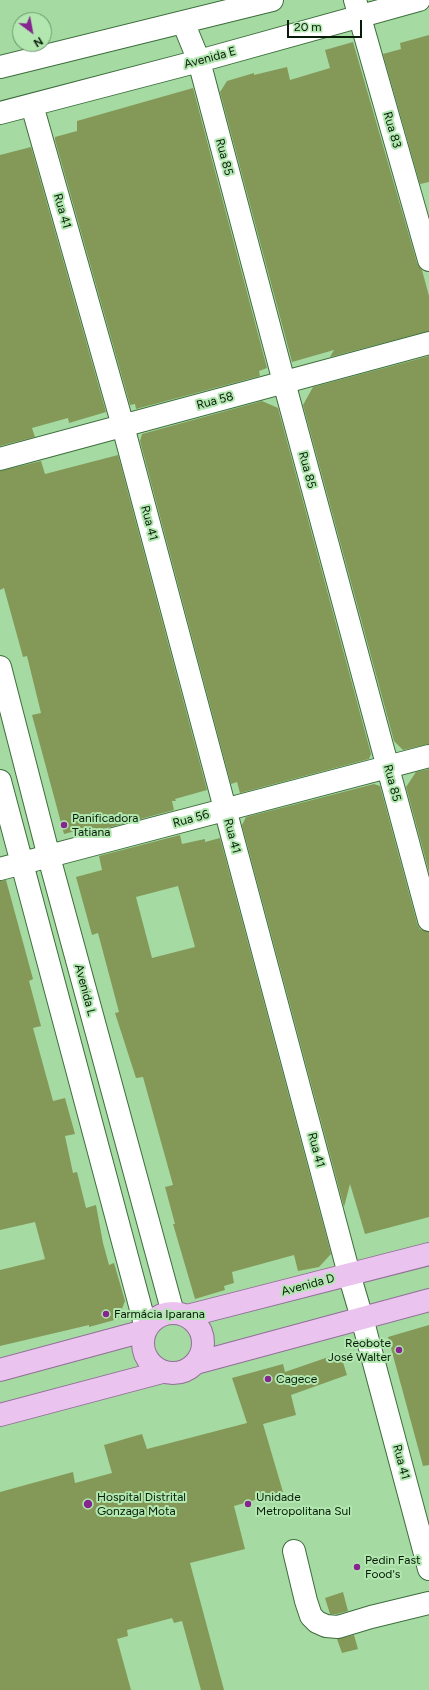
<!DOCTYPE html>
<meta charset="utf-8">
<style>
body{margin:0}
#map{position:relative;width:429px;height:1690px;overflow:hidden;background:#a5daa3;font-family:Figtree,sans-serif}
canvas{display:block}
.north{position:absolute;left:12px;top:12px;width:40px;height:40px;box-sizing:border-box;background:#b2e7b0;border:1px solid #6e966d;border-radius:50%;rotate:148deg;font-size:11px;font-weight:700;line-height:16px;text-align:center;color:#071c08}
.north::after{content:'';display:block;margin:auto;width:14px;height:18px;background:#85258f;clip-path:polygon(50% 0,100% 100%,50% 72%,0 100%)}
.scale{position:absolute;left:287px;top:20px;width:75px;height:18px;box-sizing:border-box;border:2px solid #071c08;border-top:0;padding-left:5px;font-size:12px;line-height:14px;white-space:nowrap;color:#071c08;-webkit-text-stroke:3px #b2e7b0;paint-order:stroke}
</style>
<div id="map">
<canvas width="429" height="1690"></canvas>
<div class="north">N</div>
<div class="scale">20 m</div>
</div>
<script>
const ctx = document.querySelector('canvas').getContext('2d');
ctx.lineJoin = 'round';
function fillPath(path, color) { ctx.fillStyle = color; ctx.fill(path, 'evenodd'); }
function stroke(path, color, width, dash) { ctx.strokeStyle = color; ctx.lineWidth = width; ctx.lineCap = dash ? 'butt' : 'round'; ctx.setLineDash(dash || []); ctx.stroke(path); }
function write(font, color, halo, rows, align = 'center') {
  ctx.font = font + ' Figtree,sans-serif'; ctx.lineWidth = 4; ctx.setLineDash([]); ctx.textBaseline = 'middle'; ctx.strokeStyle = halo; ctx.fillStyle = color; for (const [text, x, y, turn = 0] of rows) {
    ctx.save(); ctx.translate(x, y); ctx.rotate((+turn || 0) * Math.PI / 180); ctx.textAlign = isNaN(turn) ? turn : align; if (halo) ctx.strokeText(text, 0, 0); ctx.fillText(text, 0, 0); ctx.restore();
  }
}
fillPath(new Path2D(`
 M429,35v147l-9,2 -37,-130 18,-5 -1,-6z
 M353,42l64,221 5,7 7,26v35l-99,26 4,-7 -42,12 -72,-270 7,-11 27,-8v2l33,-8 3,13 40,-12 -5,-18z
 M193,88l74,280 -8,3 1,5 -124,33 -1,-5 -5,1 -75,-265v-3l22,-6v-10z
 M31,147l75,265 -37,11 -1,-5 -36,10 3,9 -35,9v-291z
 M429,356v388l-26,6 -9,-9 -91,-336 10,-18z
 M262,401l16,7 93,346 -2,5 -129,34 -3,-11 -6,2 -91,-343 2,-7z
 M118,455l89,335 -32,9 1,2h-4l2,9 -82,22 -2,-5 -26,7 -32,-119 9,-2 -14,-57 -4,1 -19,-69 -4,2v-119l41,-10 4,13z
 M429,769v103l-23,-85 10,-15z
 M374,784l6,2 37,137 3,6 9,3v285l-64,17 -15,-50 -6,23 -102,-382 4,-8z
 M180,835l2,9 23,-5v3l15,-4 111,416 -12,13 -21,4 -4,-16 -62,17 2,11 -10,3 1,4 -30,9 -22,-75h2l-10,-37 8,-2 -30,-108 -7,1 -21,-65 4,-1 -21,-79 -6,2 -16,-58 26,-7 -3,-14zM178,886l17,61 -43,11 -16,-61z
 M6,880l27,99 -4,2 12,45 -8,2 20,73 12,-3 10,36 -10,2 8,37 4,-1 9,36 10,-3 7,38 6,22 5,-2 11,38 -7,18 -29,8v-2l-89,21v-76l45,-11 -10,-37 -35,8v-349z
 M429,1325v140l-6,1 -35,-129z
 M340,1353l7,22 -56,20 5,20 -33,9 20,68 -49,14 11,43 -55,14 34,127h-23l-19,-69 -8,2 -2,-5 -45,12 1,6 -11,3 14,51h-131v-198l73,-20 2,11 37,-10 -8,-28 38,-11 5,15 100,-26 -15,-45 51,-14 2,8z
 M343,1592l5,19 -11,3h-7l-5,-16z
 M354,1635l4,14 -16,4 -5,-14z`), '#849958');
const minor = new Path2D(`
 M355,0l74,260
 M183,22l16,39 85,321 145,538
 M0,67l272,-67
 M32,105l91,321 226,848 13,44 67,251
 M0,113l199,-52 220,-61
 M0,459l429,-116
 M0,667l49,190 124,456
 M0,781l146,547
 M0,869l429,-113
 M294,1551l12,50 5,15 6,6 9,4 12,1 33,-10 58,-14`);
const major = new Path2D(`
 M143 1343a30 30 0 1 1 60 0a30 30 0 1 1-60 0Z
 M187,1316l242,-62
 M196,1363l233,-63
 M0,1370l144,-39
 M0,1415l162,-43`);
stroke(minor, '#3d6d3c', 24);
stroke(major, '#916f96', 24);
stroke(minor, '#fff', 22);
stroke(major, '#eac4ee', 22);
for (const [x, y, r, color] of [
 [64,825,4,"#85258f"],
 [106,1314,4,"#85258f"],
 [399,1350,4,"#85258f"],
 [268,1379,4,"#85258f"],
 [88,1504,5,"#85258f"],
 [248,1504,4,"#85258f"],
 [357,1567,4,"#85258f"]
]) { const dot = new Path2D(); dot.arc(x, y, r, 0, 2 * Math.PI); ctx.fillStyle = color; ctx.fill(dot); stroke(dot, '#b2e7b0', 1.5); }
write('12px', '#071c08', '#b2e7b0', [
 ["Avenida E",210,58,-15],
 ["Rua 83",392,130,74],
 ["Rua 85",224,157,75],
 ["Rua 41",62,211,74],
 ["Rua 58",215,401,-15],
 ["Rua 85",307,470,75],
 ["Rua 41",149,523,75],
 ["Rua 85",392,783,75],
 ["Rua 56",191,819,-15],
 ["Rua 41",232,836,75],
 ["Avenida L",85,990,75],
 ["Rua 41",316,1150,75],
 ["Avenida D",308,1285,-15],
 ["Rua 41",401,1462,75]
]);
write('12px', '#071c08', '#b2e7b0', [
 ["Panificadora",72,818],
 ["Tatiana",72,832],
 ["Farmácia Iparana",114,1314],
 ["Reobote",391,1343,"right"],
 ["José Walter",391,1357,"right"],
 ["Cagece",276,1379],
 ["Hospital Distrital",97,1497],
 ["Gonzaga Mota",97,1511],
 ["Unidade",256,1497],
 ["Metropolitana Sul",256,1511],
 ["Pedin Fast",365,1560],
 ["Food's",365,1574]
], 'left');
</script>
